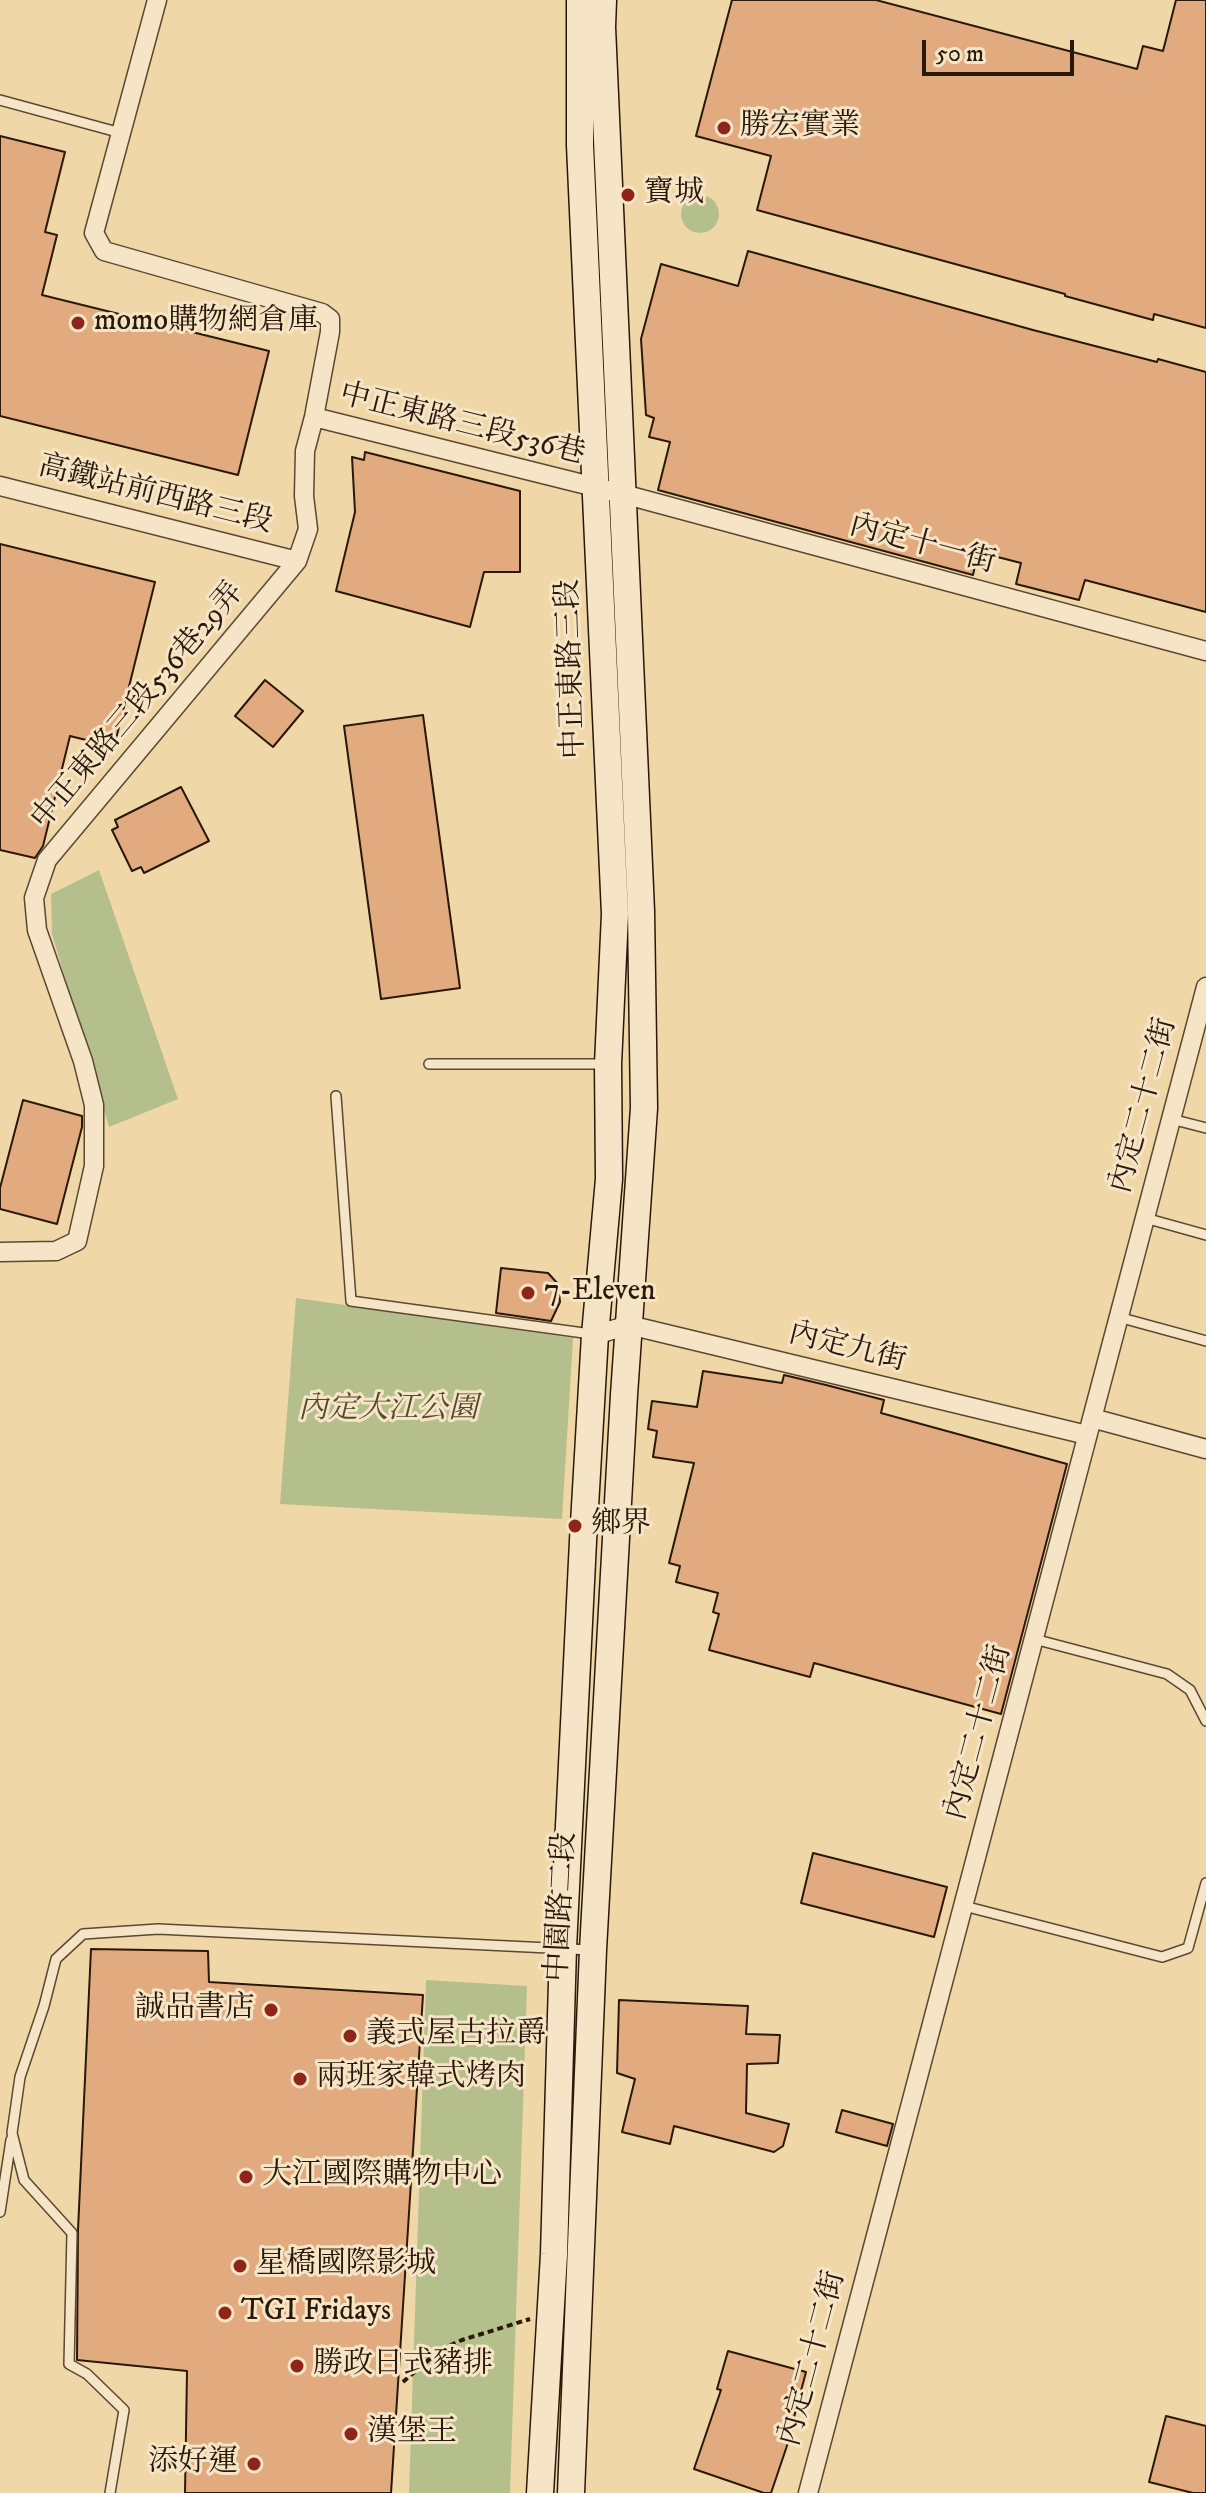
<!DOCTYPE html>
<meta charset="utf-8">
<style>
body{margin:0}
#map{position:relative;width:1206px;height:2493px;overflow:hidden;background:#efd7a8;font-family:"IM FELL DW Pica",serif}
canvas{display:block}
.scale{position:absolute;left:922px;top:40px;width:152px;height:36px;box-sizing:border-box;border:4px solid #2a1809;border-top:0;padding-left:10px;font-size:24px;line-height:28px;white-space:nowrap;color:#2a1809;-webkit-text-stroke:6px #f5e5c6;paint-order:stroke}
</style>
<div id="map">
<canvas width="1206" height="2493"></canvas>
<div class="scale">50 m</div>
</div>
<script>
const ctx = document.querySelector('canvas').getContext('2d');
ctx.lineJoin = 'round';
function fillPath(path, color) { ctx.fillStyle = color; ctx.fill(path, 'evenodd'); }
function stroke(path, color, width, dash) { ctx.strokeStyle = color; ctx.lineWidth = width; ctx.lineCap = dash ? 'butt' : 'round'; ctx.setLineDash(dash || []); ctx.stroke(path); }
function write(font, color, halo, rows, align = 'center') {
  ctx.font = font + ' "IM FELL DW Pica","Noto Serif TC",serif'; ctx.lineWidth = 6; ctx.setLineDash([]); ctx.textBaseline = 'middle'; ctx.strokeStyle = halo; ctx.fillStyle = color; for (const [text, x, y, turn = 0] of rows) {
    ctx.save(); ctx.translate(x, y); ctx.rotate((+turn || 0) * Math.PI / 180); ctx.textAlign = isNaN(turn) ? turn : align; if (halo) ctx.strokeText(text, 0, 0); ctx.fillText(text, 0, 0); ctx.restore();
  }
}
fillPath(new Path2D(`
 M681 214a19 19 0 1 1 38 0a19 19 0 1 1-38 0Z
 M99,870l79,229 -69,28 -57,-193 -1,-40z
 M296,1298l277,40 -11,181 -282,-15z
 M426,1980l101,6 -17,507h-101z`), '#b4bf8b');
const building = new Path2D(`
 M732,0h144l261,69 6,-23 20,5 13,-51h30v328l-52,-14 -1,6 -88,-24v-2l-308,-84 14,-54 -75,-20z
 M0,136l65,16 -20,80 12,3 -15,60 227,56 -31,124 -238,-59z
 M748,251l285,79 124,32 1,-3 48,13v240l-121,-32 -6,20 -63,-16 5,-21 -43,-11 -5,23 -315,-85 12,-48 -21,-5 5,-19 -8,-3 -5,-76 20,-75 77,22z
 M365,452l155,39v81h-36l-14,55 -134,-36 19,-79 -3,-55 12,3z
 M0,544l155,38 -41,165 -44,-11 -27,110 -8,12 -35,-8z
 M265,680l38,31 -30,36 -38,-31z
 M423,715l37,273 -79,11 -37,-273z
 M181,787l28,54 -65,32 -3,-6 -9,4 -20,-41 6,-3 -3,-7z
 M23,1100l59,16v11l-25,97 -57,-15v-21z
 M501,1268l47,5 10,11 2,18 -9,19 -55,-8z
 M703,1371l79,12 2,-8 42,10 58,15 -3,13 186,51 -66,250 -187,-51 -4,14 -101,-27 10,-36 -6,-2 5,-19 -42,-11 4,-16 -11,-3 25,-100 -41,-6 4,-26 -9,-2 4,-28 45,6z
 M813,1853l134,34 -13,50 -133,-34z
 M91,1949l117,2 1,31 214,13 -32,498h-206l2,-122 -110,-11 1,-130z
 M619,2000l129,6 -2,28 34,1 -2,28 -31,1 -1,49 43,11 -6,22 -9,6 -100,-26 -4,18 -48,-12 13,-53 -18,-6z
 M842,2110l51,14 -6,22 -51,-14z
 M728,2351l78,21 -14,53h2l-23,68h-7l-70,-24 27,-79 -4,-1z
 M1166,2416l40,10v67h-13l-44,-11z`);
fillPath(building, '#e1ab7f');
stroke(building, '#2a1809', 2);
const lane = new Path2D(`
 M0,100l121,33
 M429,1064h176
 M336,1096l15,205 240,33
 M1171,1119l35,9
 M1145,1218l61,17
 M1118,1317l88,24
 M1034,1639l133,35 23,16 16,31
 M964,1906l198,51 26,-9 18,-65
 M0,2212l11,-72
 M110,2493l14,-83 -37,-36 -18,-10 3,-131 -48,-53 -12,-47 8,-56 24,-71 12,-47 27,-25 75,-5 432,21`);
const street = new Path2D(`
 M314,417l309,77 583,157
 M0,486l297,75
 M0,1252l56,-1 21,-10 17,-75v-61l-11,-44 -46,-131 -3,-32 13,-38 250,-299 11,-32 -4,-33 1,-45 9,-34 16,-85v-13l-8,-6 -218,-62 -10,-18 63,-233
 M595,1335l34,-10 458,110
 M1092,1418l114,31
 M808,2493l398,-1506`);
const secondary = new Path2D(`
 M540,2493l14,-239 9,-306 20,-407 12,-206 14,-156 -1,-115 7,-150 -35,-769v-145
 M571,2493l22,-543 31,-555 20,-287 -3,-197 -39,-884 1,-27`);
stroke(lane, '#5b4831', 12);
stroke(street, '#5b4831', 21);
stroke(secondary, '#2a1809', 29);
stroke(new Path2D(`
 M403,2382l37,-32 22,-10 68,-21`), '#2a1809', 4, [6, 4]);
stroke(lane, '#f5e5c6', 9);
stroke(street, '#f5e5c6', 18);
stroke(secondary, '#f5e5c6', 26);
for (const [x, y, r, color] of [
 [724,128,8,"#8f2418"],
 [628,195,8,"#8f2418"],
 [78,323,8,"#8f2418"],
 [528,1293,8,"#8f2418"],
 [575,1526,8,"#8f2418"],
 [271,2010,8,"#8f2418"],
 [350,2036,8,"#8f2418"],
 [300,2079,8,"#8f2418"],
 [246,2177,8,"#8f2418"],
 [240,2266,8,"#8f2418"],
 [225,2313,8,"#8f2418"],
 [297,2366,8,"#8f2418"],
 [351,2434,8,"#8f2418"],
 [254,2464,8,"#8f2418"]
]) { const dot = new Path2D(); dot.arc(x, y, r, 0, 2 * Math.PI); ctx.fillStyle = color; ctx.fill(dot); stroke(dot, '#f5e5c6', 3); }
write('30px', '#2a1809', '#f5e5c6', [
 ["勝宏實業",740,128],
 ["寶城",644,195],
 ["momo購物網倉庫",94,323],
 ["7-Eleven",544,1293],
 ["鄉界",591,1526],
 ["誠品書店",255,2010,"right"],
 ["義式屋古拉爵",366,2036],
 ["兩班家韓式烤肉",316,2079],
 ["大江國際購物中心",262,2177],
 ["星橋國際影城",256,2266],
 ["TGI Fridays",241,2313],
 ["勝政日式豬排",313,2366],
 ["漢堡王",367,2434],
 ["添好運",238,2464,"right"]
], 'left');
write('30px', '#2a1809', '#f5e5c6', [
 ["中正東路三段536巷",462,426,14],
 ["高鐵站前西路三段",155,496,14],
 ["內定十一街",922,546,15],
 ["中正東路三段",573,669,-92],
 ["中正東路三段536巷29弄",139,707,-50],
 ["內定二十二街",1145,1106,-75],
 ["內定九街",847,1349,14],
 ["內定二十二街",980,1733,-75],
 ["中園路二段",563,1907,-87],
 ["內定二十二街",814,2359,-75]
]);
write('italic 30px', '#534a30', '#f5e5c6', [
 ["內定大江公園",388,1411]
]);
</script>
